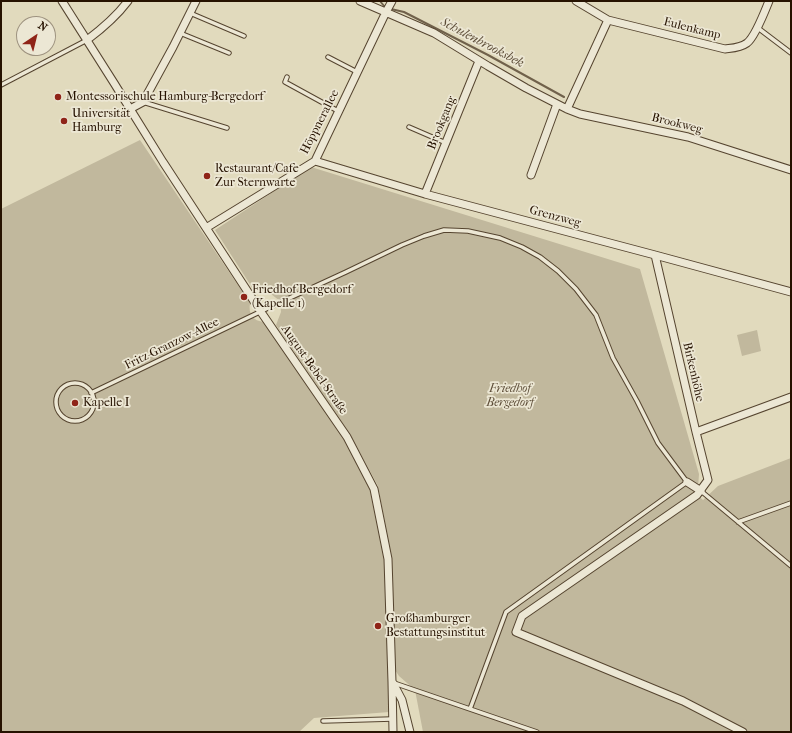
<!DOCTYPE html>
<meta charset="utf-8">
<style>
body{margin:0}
#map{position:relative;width:792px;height:733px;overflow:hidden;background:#e1dabd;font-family:"IM FELL French Canon",serif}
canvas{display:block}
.frame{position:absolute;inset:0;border:2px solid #261200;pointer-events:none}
.north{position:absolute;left:16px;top:16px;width:40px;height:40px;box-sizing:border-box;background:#ece7d4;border:1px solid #9d927f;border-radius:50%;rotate:35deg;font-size:11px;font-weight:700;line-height:16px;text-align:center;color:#261200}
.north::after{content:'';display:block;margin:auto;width:14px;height:18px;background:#8f2418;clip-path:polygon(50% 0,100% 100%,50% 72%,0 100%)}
</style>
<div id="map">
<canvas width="792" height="733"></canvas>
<div class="frame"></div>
<div class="north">N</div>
</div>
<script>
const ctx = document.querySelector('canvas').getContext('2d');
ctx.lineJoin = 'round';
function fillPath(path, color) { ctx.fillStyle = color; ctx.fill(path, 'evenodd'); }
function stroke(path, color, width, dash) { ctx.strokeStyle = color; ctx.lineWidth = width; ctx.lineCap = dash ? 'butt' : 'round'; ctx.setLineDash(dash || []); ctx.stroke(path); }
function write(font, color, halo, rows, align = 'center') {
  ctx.font = font + ' "IM FELL French Canon",serif'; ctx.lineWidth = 3.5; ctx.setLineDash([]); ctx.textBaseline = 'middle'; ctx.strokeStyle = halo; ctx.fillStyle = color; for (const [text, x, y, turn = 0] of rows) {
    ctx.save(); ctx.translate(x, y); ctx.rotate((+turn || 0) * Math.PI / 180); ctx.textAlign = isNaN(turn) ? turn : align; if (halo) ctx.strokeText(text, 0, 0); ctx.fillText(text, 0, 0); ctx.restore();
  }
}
fillPath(new Path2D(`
 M140,140l110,163c-2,11 3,18 14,19l80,117 26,51 15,72 4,150 -75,6 -15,14h-298v-523z
 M311,167l329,102 59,205 -1,14 -3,5 8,7 15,-14 73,-28v274h-368l-8,-42 -16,-14 -4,-6 -3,-108 -14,-76 -27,-50 -75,-111 5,-13 -1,-11 -9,-7 -16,-2 -40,-62z
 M757,330l4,21 -19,5 -5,-21z`), '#c1b89d');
stroke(new Path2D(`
 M380,1l4,5 2,1
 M391,9l13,3 84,43 76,42`), '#70614b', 2);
const service = new Path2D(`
 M190,13l54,23
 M758,28l33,25
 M180,33l49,20
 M328,57l29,15
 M287,77l-2,5 53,29
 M1,85l86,-45
 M143,102l84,26
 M409,127l37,16
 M56 402a19 19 0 1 1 38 0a19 19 0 1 1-38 0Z
 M91,393l177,-85 78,-36 56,-27 22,-9 20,-6 24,1 32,7 22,9 18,10 18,14 18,18 20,26 17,43 24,43 21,42 29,39 -181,130 -36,97
 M701,491l90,75
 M738,522l53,-19
 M394,683l143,49
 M323,721l69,-2`);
const minor = new Path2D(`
 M62,1l52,82 49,79 98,150 86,125 27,52 14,70 4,123 1,50
 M360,1l74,32 54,33 38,22 41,21 13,5 108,23 103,33
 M576,1l32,19 117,29c8,-1 15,-1 22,-6 8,-6 18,-32 22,-42
 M87,40c16,-12 29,-23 41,-39
 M130,109l13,-7 30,-55 23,-46
 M567,109l41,-89
 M315,161l110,33 230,61 136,37
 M531,175l26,-71
 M425,194l54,-133
 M206,228l109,-67 71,-149 6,-11
 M655,255l41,177 12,48 -11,15 -175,121 -6,16 167,69 60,31
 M696,432l95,-35
 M687,482l14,9
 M393,683l9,17 8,32`);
stroke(service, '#55442f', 5.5);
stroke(minor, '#55442f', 9);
stroke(service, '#ece7d4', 3.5);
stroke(minor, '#ece7d4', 7);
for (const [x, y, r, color] of [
 [58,97,4,"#8f2418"],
 [64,121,4,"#8f2418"],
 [207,176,4,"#8f2418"],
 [244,297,4,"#8f2418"],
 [75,403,4,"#8f2418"],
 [378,626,4,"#8f2418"]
]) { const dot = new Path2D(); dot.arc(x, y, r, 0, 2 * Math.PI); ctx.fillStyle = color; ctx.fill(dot); stroke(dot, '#ece7d4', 1.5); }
write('12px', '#261200', '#ece7d4', [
 ["Eulenkamp",692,29,14],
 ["Höppnerallee",320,122,-63],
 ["Brookgang",442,123,-68],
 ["Brookweg",677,124,14],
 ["Grenzweg",555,217,15],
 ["Fritz-Granzow-Allee",172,344,-26],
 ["August-Bebel-Straße",314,370,55],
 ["Birkenhöhe",693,372,77]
]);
write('12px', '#261200', '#ece7d4', [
 ["Montessorischule Hamburg-Bergedorf",66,97],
 ["Universität",72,114],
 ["Hamburg",72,128],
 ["Restaurant/Cafe",215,169],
 ["Zur Sternwarte",215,183],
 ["Friedhof Bergedorf",252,290],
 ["(Kapelle 1)",252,304],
 ["Kapelle I",83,403],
 ["Großhamburger",386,619],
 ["Bestattungsinstitut",386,633]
], 'left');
write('italic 12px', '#5c4c37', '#ece7d4', [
 ["Friedhof",510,389],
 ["Bergedorf",510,403]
]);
write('italic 13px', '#5d4d38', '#ece7d4', [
 ["Schulenbrooksbek",482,43,28]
]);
</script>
